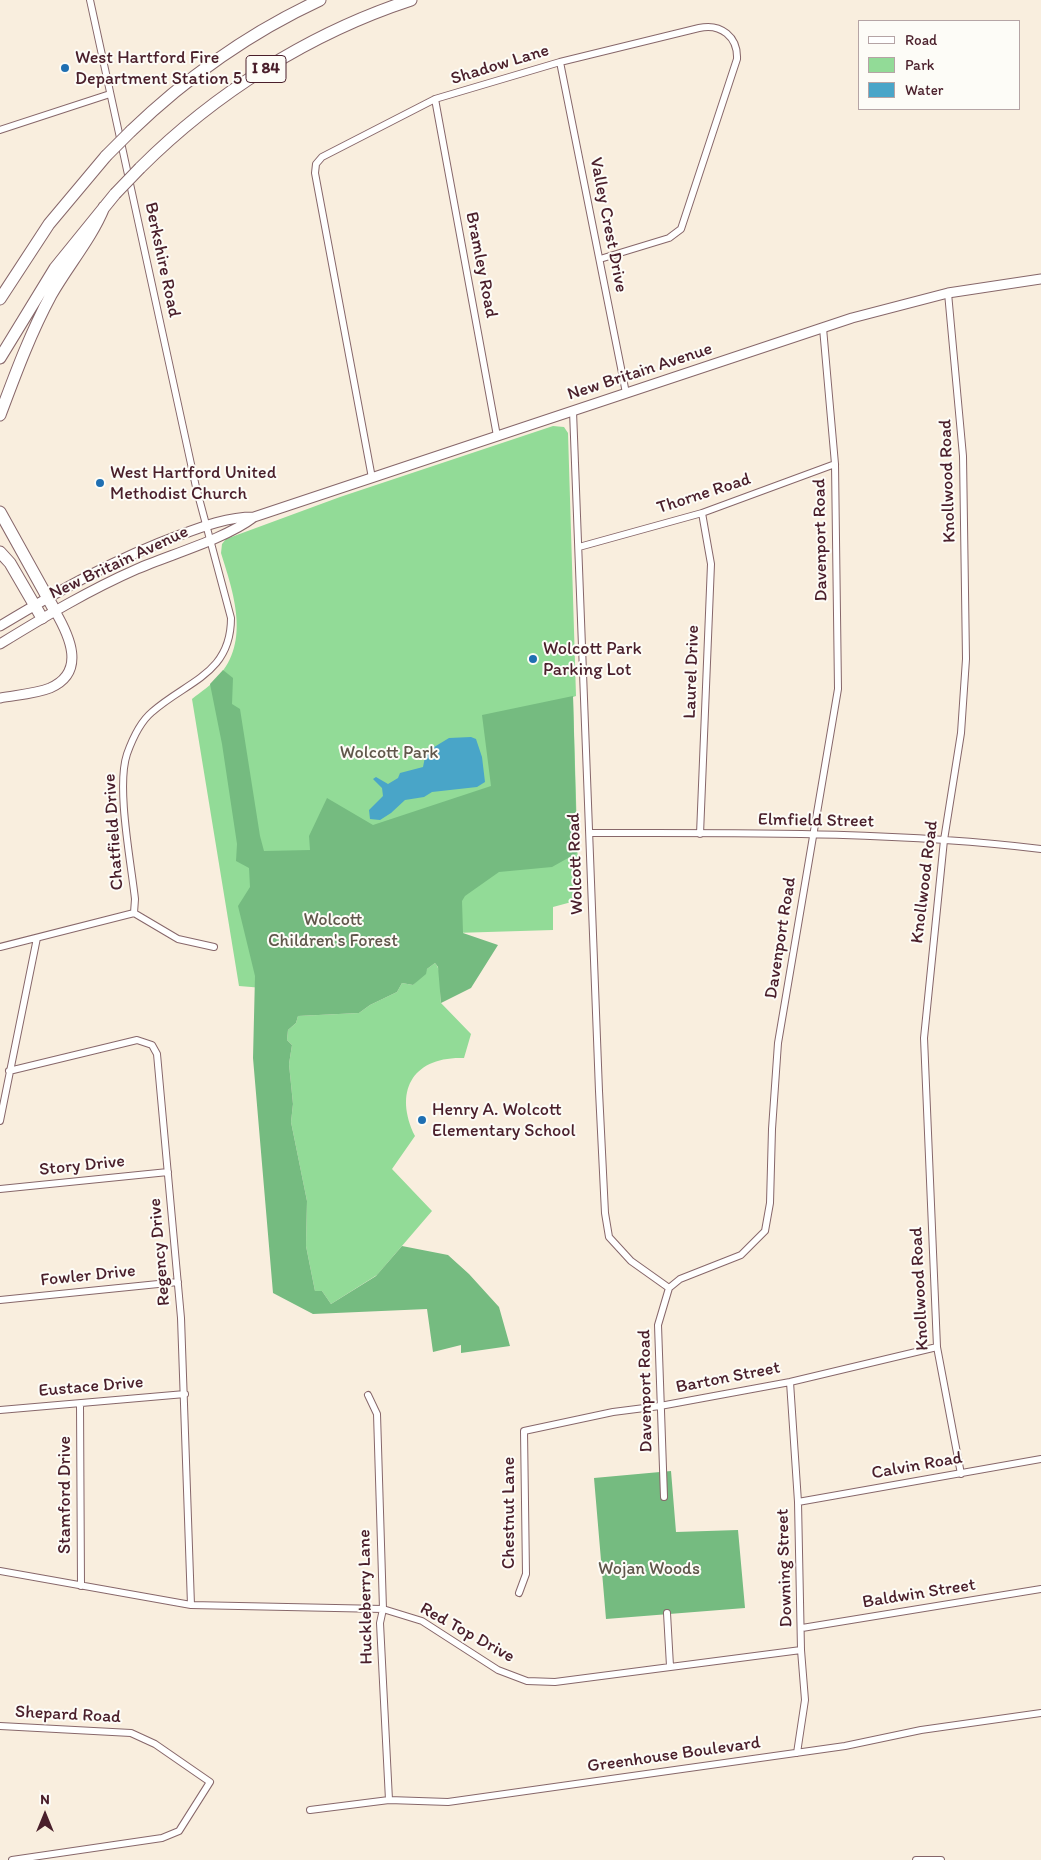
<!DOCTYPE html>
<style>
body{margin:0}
#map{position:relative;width:1041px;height:1860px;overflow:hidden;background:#f9eede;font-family:Itim,sans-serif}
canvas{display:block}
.legend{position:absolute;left:858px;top:20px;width:162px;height:90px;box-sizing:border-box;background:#fdfcf7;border:1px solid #b5a4a5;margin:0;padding:6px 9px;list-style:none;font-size:15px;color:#4a1f2b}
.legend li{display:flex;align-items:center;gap:10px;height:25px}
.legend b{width:25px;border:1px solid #b5a4a5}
.north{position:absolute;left:20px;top:1790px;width:50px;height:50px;-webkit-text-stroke:4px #fdfcf7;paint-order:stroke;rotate:0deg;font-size:14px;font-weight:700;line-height:20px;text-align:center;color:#4a1f2b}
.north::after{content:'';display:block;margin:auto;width:18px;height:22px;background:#4a1f2b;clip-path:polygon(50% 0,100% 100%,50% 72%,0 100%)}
</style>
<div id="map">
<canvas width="1041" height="1860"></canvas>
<ul class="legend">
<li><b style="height:6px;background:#fff"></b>Road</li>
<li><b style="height:14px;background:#92db97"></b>Park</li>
<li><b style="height:14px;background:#49a5c8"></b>Water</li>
</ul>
<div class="north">N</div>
</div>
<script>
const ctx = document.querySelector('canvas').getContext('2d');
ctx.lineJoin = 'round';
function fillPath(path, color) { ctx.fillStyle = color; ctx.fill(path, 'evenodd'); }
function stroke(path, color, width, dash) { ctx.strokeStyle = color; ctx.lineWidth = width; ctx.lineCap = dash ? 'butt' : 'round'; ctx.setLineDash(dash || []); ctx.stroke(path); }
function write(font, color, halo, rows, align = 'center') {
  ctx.font = font + ' Itim,sans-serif'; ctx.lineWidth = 4; ctx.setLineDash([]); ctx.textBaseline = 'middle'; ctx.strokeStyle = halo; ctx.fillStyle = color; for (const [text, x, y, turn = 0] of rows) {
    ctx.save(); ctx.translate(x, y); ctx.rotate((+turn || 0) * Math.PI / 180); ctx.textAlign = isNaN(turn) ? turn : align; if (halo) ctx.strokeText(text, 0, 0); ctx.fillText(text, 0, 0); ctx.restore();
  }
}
fillPath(new Path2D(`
 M553,426l11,1 4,6 8,263 -3,1 6,203 -26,7v23l-98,3 -119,61 -97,-8 -47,-287c9,-7 19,-14 26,-22 33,-36 15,-85 3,-124l1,-9 4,-5 114,-42z
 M435,963c8,9 5,28 6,40l30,31 -7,24c-51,-2 -71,33 -49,78l-23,33 40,42 -55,64 -46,29 -9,-13h-7l-9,-45 1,-45 -16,-79 2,-18 -4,-40 3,-19 -5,-5 1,-10 8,-7 2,-7 61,-3 11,-8 27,-13 5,-9 11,2 14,-16z`), '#92db97');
fillPath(new Path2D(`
 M223,670l10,8 -1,26 8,5 20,127 4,15 46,-1 -1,-14 18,-38 46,27 118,-39 -9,-71 91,-19 4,157 -25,14 -53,5 -34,24 -3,5 1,32 35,12 -27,43 -30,15 -3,-36 -3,-4 -8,6 -1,5 -13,11 -11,-2 -5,9 -27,13 -11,8 -61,3 -2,7 -8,7 -1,10 5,5 -3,19 4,40 -2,18 16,79 -1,45 9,45h7l9,13 45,-28 26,-30 46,9 21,19 30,33 11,39 -49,7v-8l-28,7 -6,-43 -114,5 -40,-21 -20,-235 2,-82 -17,-70 12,-19 -1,-19 -13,-7 1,-17 -15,-100 -12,-60z
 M671,1471l5,61 62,-2 7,78 -139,11 -12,-141z`), '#75bb80');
fillPath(new Path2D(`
 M471,737l5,2 6,18 3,25 -8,5 -45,5 -8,5 -19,3 -14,13 -11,7 -10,-1 -1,-9 14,-14 -1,-8 -9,-9 3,-2 12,7 10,-6 2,-5 23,-6 3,-15 23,-14z`), '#49a5c8');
const street = new Path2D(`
 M90,0l106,487 35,131c0,56 -44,63 -79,94 -12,10 -20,28 -25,42 -11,33 4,108 8,145l-1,14
 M560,62l66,331
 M435,99l62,337
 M0,130l110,-36
 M948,293l15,163 3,203 -5,74 -17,107 -20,198 13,309 24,127
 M573,411l26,680 6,122 4,24 22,24 38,27
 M372,478l-57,-305 1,-9 6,-7 113,-58 125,-37 139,-34c22,-5 39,9 38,31l-56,170 -12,9 -69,21
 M579,547l123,-34 133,-49
 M591,833c149,0 301,-2 450,16
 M700,834l11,-270 -9,-51
 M0,947l134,-34 44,26 36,8
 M9,1071l128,-31 15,5 5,9 24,264 10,287
 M0,1121l37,-183
 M0,1189l168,-17
 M0,1300l178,-18
 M790,1382l8,120 3,148 4,50 -8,53
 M368,1395l9,19 6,195 -3,14 9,177
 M80,1404l1,182
 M0,1410l185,-16
 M664,1497l-6,-172 11,-37 11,-9 61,-24 24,-24 5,-28 2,-74 6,-86 60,-354 -3,-225 -12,-136
 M798,1502l243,-43
 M0,1571l191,34 192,4 39,12 76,49 29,11 28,1 246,-32
 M519,1593l7,-19 -2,-143 89,-19 47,-6 130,-24 147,-35
 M667,1613l3,53
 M802,1628l239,-39
 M0,1726l131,7 24,11 55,38 -31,49 -17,7 -150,22
 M310,1810l79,-10 59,2 397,-56 76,-16 120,-17
 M916,1860h25`);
const secondary = new Path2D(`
 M0,626c58,-35 117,-68 180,-91 24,-9 48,-18 74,-18
 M0,644c44,-27 89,-54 137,-75 35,-15 88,-30 117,-52l598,-199 96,-25 93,-14
 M0,698c16,-3 35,-4 50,-10 37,-16 19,-53 5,-77`);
const highway = new Path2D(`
 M131,131c55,-53 120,-99 189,-131
 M140,168c75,-75 170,-135 271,-168
 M0,299l49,-75 57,-68
 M0,358l55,-90 60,-74
 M0,415c15,-40 30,-81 51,-120 17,-30 40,-56 53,-88
 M0,512l55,99
 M0,552l10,11 32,55`);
stroke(street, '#87676a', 8);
stroke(secondary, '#87676a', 11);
stroke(highway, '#87676a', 13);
stroke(street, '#fff', 6);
stroke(secondary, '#fff', 9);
stroke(highway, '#fff', 11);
const highwayBridge = new Path2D(`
 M106,156l25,-25
 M115,194l25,-26`);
stroke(highwayBridge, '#87676a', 13, []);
stroke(highwayBridge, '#fff', 11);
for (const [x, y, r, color] of [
 [65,68,5,"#1f6fb2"],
 [100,483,5,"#1f6fb2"],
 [533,659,5,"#1f6fb2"],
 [422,1120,5,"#1f6fb2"]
]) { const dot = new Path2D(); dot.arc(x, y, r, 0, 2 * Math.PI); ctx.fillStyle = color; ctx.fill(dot); stroke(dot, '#fdfcf7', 2); }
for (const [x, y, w] of [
 [266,69,40]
]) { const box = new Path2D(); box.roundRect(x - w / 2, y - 13.5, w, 27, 4); ctx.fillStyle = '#fdfcf7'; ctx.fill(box); stroke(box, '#4a1f2b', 1); }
write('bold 16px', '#4a1f2b', null, [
 ["I 84",266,69]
]);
write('18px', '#4a1f2b', '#fdfcf7', [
 ["West Hartford Fire",75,58],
 ["Department Station 5",75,79],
 ["West Hartford United",110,473],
 ["Methodist Church",110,494],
 ["Wolcott Park",543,649],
 ["Parking Lot",543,670],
 ["Henry A. Wolcott",432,1110],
 ["Elementary School",432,1131]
], 'left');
write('18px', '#4a1f2b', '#fdfcf7', [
 ["Shadow Lane",500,65,-17],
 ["Valley Crest Drive",608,225,79],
 ["Berkshire Road",162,260,78],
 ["Bramley Road",481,265,79],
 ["New Britain Avenue",640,372,-18],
 ["Knollwood Road",948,481,-92],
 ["Thorne Road",704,494,-18],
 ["Davenport Road",821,540,-91],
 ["New Britain Avenue",119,563,-25],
 ["Laurel Drive",692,672,-88],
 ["Elmfield Street",816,821,1],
 ["Chatfield Drive",114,832,-94],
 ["Wolcott Road",576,864,-92],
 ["Knollwood Road",925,882,-83],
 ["Davenport Road",781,938,-81],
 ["Story Drive",82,1166,-6],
 ["Regency Drive",160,1252,-95],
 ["Fowler Drive",88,1276,-6],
 ["Knollwood Road",920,1289,-93],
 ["Barton Street",728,1378,-11],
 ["Eustace Drive",91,1387,-5],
 ["Davenport Road",646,1391,-91],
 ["Calvin Road",917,1466,-10],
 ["Stamford Drive",65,1495,-90],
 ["Chestnut Lane",509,1513,-90],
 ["Downing Street",785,1568,-92],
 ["Baldwin Street",919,1594,-9],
 ["Huckleberry Lane",366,1597,-91],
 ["Red Top Drive",467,1633,29],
 ["Shepard Road",68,1715,3],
 ["Greenhouse Boulevard",674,1755,-8]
]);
write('18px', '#60574b', '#fdfcf7', [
 ["Wolcott Park",389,753],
 ["Wolcott",333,920],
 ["Children's Forest",333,941],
 ["Wojan Woods",649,1569]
]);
</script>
